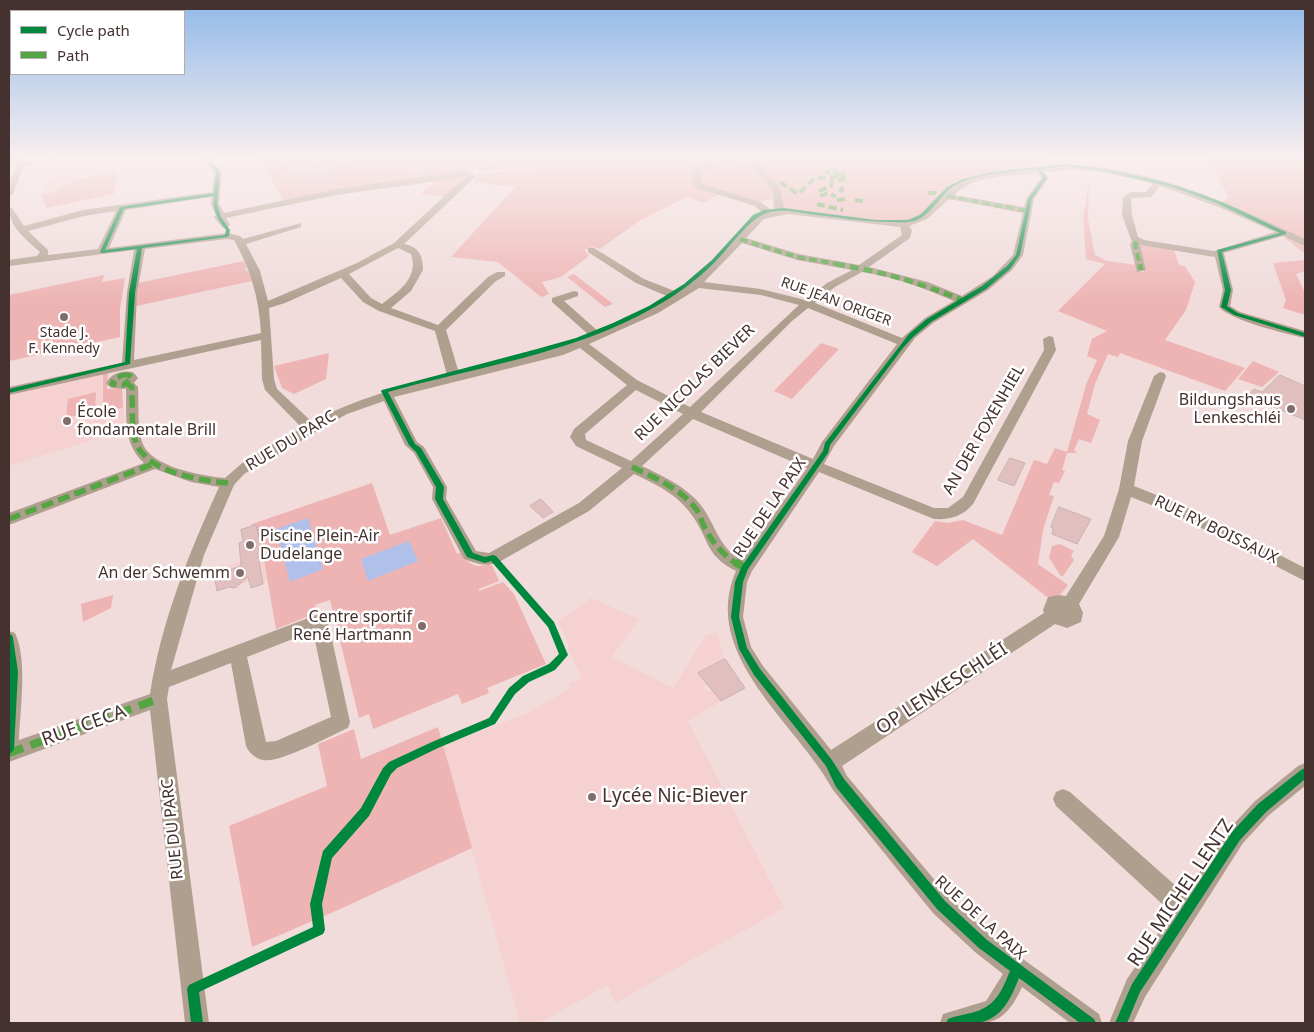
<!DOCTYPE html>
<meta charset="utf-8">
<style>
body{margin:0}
#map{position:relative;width:1314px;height:1032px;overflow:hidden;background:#f1dbdb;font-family:"Noto Sans",sans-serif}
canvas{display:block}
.frame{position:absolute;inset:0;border:10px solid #443130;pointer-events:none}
.legend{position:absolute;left:10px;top:10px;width:175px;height:65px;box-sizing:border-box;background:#fff;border:1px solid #b4adac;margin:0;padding:6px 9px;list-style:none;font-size:15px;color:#443130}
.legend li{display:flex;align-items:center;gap:10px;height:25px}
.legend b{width:25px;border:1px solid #b4adac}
</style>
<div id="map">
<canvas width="1314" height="1032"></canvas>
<div class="frame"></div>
<ul class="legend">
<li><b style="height:6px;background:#00873e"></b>Cycle path</li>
<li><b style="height:6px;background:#55a544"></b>Path</li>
</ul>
</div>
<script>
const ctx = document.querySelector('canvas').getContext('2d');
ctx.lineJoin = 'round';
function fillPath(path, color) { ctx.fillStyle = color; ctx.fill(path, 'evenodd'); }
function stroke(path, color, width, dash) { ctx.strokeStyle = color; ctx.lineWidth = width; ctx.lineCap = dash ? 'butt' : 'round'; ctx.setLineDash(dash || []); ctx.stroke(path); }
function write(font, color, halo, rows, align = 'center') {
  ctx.font = font + ' "Noto Sans",sans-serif'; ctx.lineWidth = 5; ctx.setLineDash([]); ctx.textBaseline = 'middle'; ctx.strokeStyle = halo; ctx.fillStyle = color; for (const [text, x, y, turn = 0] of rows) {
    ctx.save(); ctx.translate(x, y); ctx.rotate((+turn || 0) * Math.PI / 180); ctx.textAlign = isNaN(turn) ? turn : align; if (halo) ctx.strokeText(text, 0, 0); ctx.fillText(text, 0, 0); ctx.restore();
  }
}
fillPath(new Path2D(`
 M78,173v7l-28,13 -9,1 6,-15z
 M103,373l-1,17 20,-2 3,42 -116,36v-71z
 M264,559l4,22 -17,7 -2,-8 -14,8 -5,-2 -13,5 -3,-21 31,-10z
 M591,598l48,21 -27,38 61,31 33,-53 11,-2 7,26 -25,14 9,11 -4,3 4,5 4,-3 9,12 -33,20 96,187 -169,95 -7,-18 -69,38h-19l-77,-277 87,-34 40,-24 -1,-4 13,-6 -14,-30 1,-4 -11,-23z`), '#f5d2d1');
fillPath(new Path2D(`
 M260,159h231l-23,14 -130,16 -55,11z
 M493,159h554l1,5 -31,-2 29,4 -17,1 1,2c-24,6 -51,2 -74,14 -18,10 -26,35 -47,38 -43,7 -93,-12 -137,-12l1,-10 -17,3 -37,-8 -15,9 -17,-6 -48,24 -39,28 -8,-2 -8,3 5,6 -28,21 -19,5 7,12 -8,3 -43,-35 -47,-5 64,-70 -42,-5 4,-4 -4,-3 74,-9 -72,5z
 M1208,159h97v95l-20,-16 7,-1 -75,-34 12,-5z
 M118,172l-4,22 -68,14 -5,-14 9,-1 32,-15z
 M466,176l-21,21 -24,-3 14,-13z
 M1089,183l-1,36 7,36 13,6 28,4 1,6 7,1 -6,-27 36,5 5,15 6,1 10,16 -9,28 -21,30 80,28 -20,23 -105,-38 -2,4 -10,-3 -13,30 -8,30 13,6 -9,23 -12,-4 -5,11 3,3h-10l-5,17 3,1 -6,12 -5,-1 -5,13 5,1 -11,34 -5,34 30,21 -8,10 -13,2 -74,-58 -36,27 -25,-14 23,-31 13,2 15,-3 39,15 32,-75 13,4 8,-16 12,4 20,-70 10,-22 -10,-4 5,-17 15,-8 -49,-20 47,-47 -19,-5 -3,-42z
 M1305,260v11l-9,3 9,19v22l-22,-7 3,-8 -13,-37z
 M244,261l3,7 -3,1 4,2 4,10 -116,25 2,-23z
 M574,274l39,30 -8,3 -38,-30z
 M104,275l-2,7 23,-4 -5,31v28l-111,24v-66z
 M821,343l18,6 -47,50 -18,-8z
 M329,353l-3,26 -32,15 -12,-6 -8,-22z
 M1253,361l26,11 -17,15 -24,-8z
 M108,372l-1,17 15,-1 1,20 -12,2 -8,-6v-31z
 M96,392l-1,18 -29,8 2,-19z
 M372,483l18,52 51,-17 16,36 5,-2c4,12 14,17 26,12l4,1 7,16 -20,8v2l24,-9 11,12 32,70 -59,24 2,5 -27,11 -4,-10 -85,35 -4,-15 -10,4 -29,-118 -15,5 2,8 -41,16 -12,-69 -6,1 -17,-6 -2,-12 4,-2 -2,-11 11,-4v-2z
 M1060,544l14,7 -3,4 3,5 -11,16h-2l-12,-18 3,-12z
 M113,595l-2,13 -28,14 -2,-18z
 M438,727l34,121 -134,62 -86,37 -23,-121 98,-40 -9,-42 36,-15 7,30z`), '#edb4b3');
fillPath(new Path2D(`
 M308,518l15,51 -33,13 -14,-53z
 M409,541l9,20 -50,20 -7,-22z`), '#afc0ea');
const building = new Path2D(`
 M326,159h35l-20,8z
 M293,160l40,11 -8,3 6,8 -21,3 -9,-10 -20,-8z
 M419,161l8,13 -15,3 -7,-14z
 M1280,375l25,11v34l-58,-24 7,-7 8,3z
 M1010,458l15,5 -11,23 -16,-6z
 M541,499l12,13 -10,6 -13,-12z
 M1059,507l32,12 -14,25 -25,-10 1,-6 -2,-1z
 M256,525l8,34 -5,2 4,23 -12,4 -3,-11 -13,11 -6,-1 -12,4 -3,-16 27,-9 -2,-23 4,-2 -2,-11z
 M725,659l20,29 -24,13 -23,-28z`);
fillPath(building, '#e1bfbf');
stroke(building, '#c6b3b3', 1);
fillPath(new Path2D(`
 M10,159h7l4,3 36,-3 -34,8 -10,27 -4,3v-14l7,-17z
 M203,159h8l11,13 -3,32 5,9 112,-24 129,-18 9,3v4l-70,66c15,3 19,11 19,26l-12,21 -20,17 47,17 50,-48 9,-5h8v4l-9,5 -50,49 13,43 96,-24 35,-13 -38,-34v-4l22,-7 4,1v4l-14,5 35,31 51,-23 19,-12 -33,-14 -48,-31v-4h6l50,31 33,13 16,-10 65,-67 5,-2 -8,-7 -59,-18 -4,-7 1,-15 31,-5 36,2 5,10 15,14 4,22 105,12c48,0 47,-35 88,-45 14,-4 30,-5 45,-6 16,-2 33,-5 49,-5 82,2 161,40 234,74v7l-22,-10 -59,17 9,37 -3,16 10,6 65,19v7c-19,-4 -75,-18 -86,-31l4,-17 -8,-33 -75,-12 6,25 -9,2 -7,-28 2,-2 -10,-27 1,-18 8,-5h15l7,-8c-35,-10 -72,-17 -108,-12l4,6 -15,21 -11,56 -11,15 -24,20 -55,33 -18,15 -81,108 -10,18 110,44h14l15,-11 81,-147 -1,-11 6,-3 4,1 3,13 -83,154c-10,12 -23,16 -39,15l-115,-47 -67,99 -5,11 -4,35 8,30 12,19 68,84 213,-137 -1,-3 5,-13 10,-2 8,1 38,-60 15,-47 9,-48 26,-65 6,-4 4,1 2,3 -24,65 -8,45 50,20 121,62v13l-131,-67 -43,-17 -12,40 -40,67 4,9 -2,9 -14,6 -12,-4 -213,142 5,10 102,121 42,39 108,78 3,9h-32l-48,-36c-20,45 -39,36 -82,36l3,-9 43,-13 17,-27 -28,-22 -42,-39 -100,-123c-36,-67 -134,-135 -97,-219 -32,-16 -26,-32 -45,-57 -13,-19 -37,-31 -57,-40l-45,37 -90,51c-14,5 -21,2 -35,-3l-32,-60 1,-12 -19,-34 -9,-8 -21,-44 -37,13 -103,60 -10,11 -30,70 -33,115 148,-56 6,2 3,5 22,101 -2,6c-18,8 -68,35 -84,32 -8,-1 -15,-7 -18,-14l-15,-83 -62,24 -2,12 42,324h-24l-35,-313 -141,52v-131l6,2c13,27 5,77 4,107l131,-46c11,-72 39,-141 69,-207l-28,-5 -36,-13 -146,56v-12l135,-50c-22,-20 -17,-47 -18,-74l-14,-1 -6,-4c4,-11 16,-14 27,-12l5,6 -4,5 4,4c1,17 -1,38 4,55 8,25 60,34 83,36l23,-20 54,-30 -37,-38 -3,-11 -1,-39 -252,55v-8l113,-24 5,-70 7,-43 -125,16v-6l28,-4 3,-4c-14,-13 -31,-24 -31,-45l3,1 12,18 59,-16 129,-18 2,-20zM724,165l30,2 5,9 13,12 3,22h-4l-10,-8 -59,-18 -2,-14zM1037,173l4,5 -15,21 -2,8 -70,-12c22,-21 54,-18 83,-22zM465,177l-71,66 -37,20 -89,38 -8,-30 -14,-27 55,-17v-4l-58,16 -3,-3 -13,-3 -118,15 17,-38 85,-13v7l5,11 -2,2 8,10 3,1 5,-3 -4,-7 110,-23zM1160,186l61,22 54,24 -61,19 -70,-11 -6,-3 -6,-22 -1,-17 20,-1zM949,199l74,14 -10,42 -20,21 -31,20 -34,-14 -59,-15 41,-29 2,-8 -3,-4 18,-7zM116,211l-18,38 -50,6v-5l-20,-19 56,-15zM788,214l112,13 2,8 -43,30 -60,-11 -53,-16 18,-19zM227,239l7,1c17,30 25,58 27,93l-127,27 3,-67 8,-44zM742,243l55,17 55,10 -25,13 -22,17 -44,-11 -57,-7zM398,248l13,6c8,24 -12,37 -29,50l-11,-6 -22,-24zM862,272c33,5 62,16 92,29l-29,17 -23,20 -87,-35 20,-16zM341,278l22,24 16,9 56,20 12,44c-47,12 -93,24 -135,47l-35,-33 -3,-10 -5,-71 16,-5zM699,288l62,7 38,10 -109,102 -53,-27 -48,-36 69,-31zM808,308l89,36 -75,98 -9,17 -112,-47 91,-91zM580,348l47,37 -53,44 -4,8 6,9 46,22 -43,35 -90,50 -13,-2 -30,-52 1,-12 -23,-40 -7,-5 -23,-45 169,-42zM636,390l47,24 -52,47 -45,-21 -1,-6zM693,419l114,49 -65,92c-22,-11 -26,-33 -39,-52 -14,-20 -40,-32 -61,-42zM313,631l18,86 -55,24 -10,1 -19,-85z
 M1305,763v23l-36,29 -26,28 -98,154 -12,26h-24l18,-44 45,-66 -116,-107 -3,-7 3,-7 7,-3 7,3 115,102 44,-65 26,-28 43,-35z`), '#af9f8f');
stroke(new Path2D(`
 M757,159v3
 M833,170l4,3 -11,-1z
 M837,173l10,1 -5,2
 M837,173l5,3
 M780,182l18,12 17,-16 27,-2
 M819,191l12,-5 1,-5 15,-2 -5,-3
 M840,192l3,-5
 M928,193h9l-1,2
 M820,196l8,-3 8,4
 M947,196l81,15
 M837,200l12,-1
 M855,200l9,1
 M817,204l26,6
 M740,239l57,18 46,8
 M1137,242l-2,2 5,21`), '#55a544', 4, [8, 4]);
stroke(new Path2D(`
 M836,264c47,8 82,18 126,36
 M1140,264l1,6
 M123,375h6l3,3 -9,7 -11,-1 2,-5z
 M127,384l5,3v11`), '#55a544', 5, [9, 5]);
stroke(new Path2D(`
 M132,396c1,15 -1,33 4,47 11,29 65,38 92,40
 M632,467c23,11 48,21 64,42 4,5 5,12 8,17 8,16 18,28 33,38
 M9,519l147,-56`), '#55a544', 5.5, [12, 5.5]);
stroke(new Path2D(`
 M735,562l10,6
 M9,753l149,-54`), '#55a544', 8, [15, 8]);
fillPath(new Path2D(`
 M205,159h4l11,13 -3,32 4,13 9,13 -1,6 -2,1 -85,11 -7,45 -5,71 -121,29v-4l116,-27 4,-69 8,-44 -35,4 -2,-1 20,-45 94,-14 2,-21zM214,196c-2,14 3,22 12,34l-1,5 -120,15 19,-41z
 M1066,164c52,6 105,17 153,37 23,9 45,21 67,31v2l-64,18 9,38 -4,16 11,7 67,20v4l-71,-22 -13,-8 4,-17 -8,-40 63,-17 -64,-30 -44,-16 -73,-17 -33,-4 -26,3 7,9 -15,21 -12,56 -10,14 -24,20 -55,33 -18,15 -10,11 -73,97 -2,8 -80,116 -5,13 -4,35 8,31 13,21 72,91 12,19 101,122 42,39 107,79 2,4h-16l-61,-45c-8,20 -17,41 -41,45 -10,2 -22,0 -32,0l2,-4c7,-3 15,-4 23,-6 24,-6 30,-20 39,-42l-31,-23 -42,-39 -101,-122 -10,-21 -72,-91 -15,-26 -8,-32 4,-35 7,-16 81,-115 2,-8 84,-109 18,-15 55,-33 25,-20 9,-11 12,-56 15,-21 -6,-9c-25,3 -67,4 -87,20 -13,11 -22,30 -40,33 -6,1 -13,0 -19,0 -27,0 -55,-5 -82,-8 -14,-2 -31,-6 -45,0 -15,6 -37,36 -50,49 -18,18 -39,33 -61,45 -81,46 -177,59 -265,84l27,52 6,4 23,39 -1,12 30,54 12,4 8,-2 3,1 58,66 14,33 -13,15 -26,12 -14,12 -20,30 -57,24 -41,20 -6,6 -22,42 -37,42 -10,46 3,26 -2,4 -124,58 4,31h-12l-4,-34 2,-4 124,-58 -3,-23 13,-53 38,-43 22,-40 6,-6 43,-20 57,-24 20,-30 14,-12 26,-12 10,-10 -11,-27 -57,-66 -6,2 -18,-6 -32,-58 1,-12 -20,-35 -7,-7 -28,-54 1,-1 155,-41 39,-11 37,-15 36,-17 35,-22 28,-24 41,-45 11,-5 20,-2 90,12h35l11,-5 27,-28 16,-8 29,-7z
 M9,634l3,1 1,3 5,34 -4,77 -2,3 -3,2z
 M1305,768v11l-39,33 -26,28 -100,152 -13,31h-12l17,-39 100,-152 26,-28 43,-34z`), '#00873e');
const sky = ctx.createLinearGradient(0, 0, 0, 303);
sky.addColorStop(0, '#91b9e9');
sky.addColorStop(0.52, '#f9efef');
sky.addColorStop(1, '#f9efef00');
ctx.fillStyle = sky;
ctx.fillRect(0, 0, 1314, 303);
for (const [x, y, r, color] of [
 [64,317,5,"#816c6c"],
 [1291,409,5,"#816c6c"],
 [67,421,5,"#816c6c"],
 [250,545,5,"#816c6c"],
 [240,573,5,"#816c6c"],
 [422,626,5,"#816c6c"],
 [592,797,5,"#816c6c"]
]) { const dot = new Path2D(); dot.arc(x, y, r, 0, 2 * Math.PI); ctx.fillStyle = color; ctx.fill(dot); stroke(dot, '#fff', 2); }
write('14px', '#443130', '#fff', [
 ["RUE JEAN ORIGER",836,302,20]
]);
write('14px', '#443130', '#fff', [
 ["Stade J.",64,333],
 ["F. Kennedy",64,349]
]);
write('16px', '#443130', '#fff', [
 ["RUE NICOLAS BIEVER",695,383,-44],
 ["AN DER FOXENHIEL",984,430,-60],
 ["RUE DU PARC",291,441,-31],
 ["RUE DE LA PAIX",770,508,-56],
 ["RUE RY BOISSAUX",1216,530,26],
 ["RUE DU PARC",173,829,-96],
 ["RUE DE LA PAIX",980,918,42]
]);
write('16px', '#443130', '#fff', [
 ["Bildungshaus",1281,400],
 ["Lenkeschléi",1281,418],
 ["École",77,412,"left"],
 ["fondamentale Brill",77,430,"left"],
 ["Piscine Plein-Air",260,536,"left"],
 ["Dudelange",260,554,"left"],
 ["An der Schwemm",230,573],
 ["Centre sportif",412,617],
 ["René Hartmann",412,635]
], 'right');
write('19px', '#443130', '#fff', [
 ["OP LENKESCHLÉI",942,689,-33],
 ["RUE CECA",84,726,-20],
 ["RUE MICHEL LENTZ",1181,893,-56]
]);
write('19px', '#443130', '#fff', [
 ["Lycée Nic-Biever",602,797]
], 'left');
</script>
